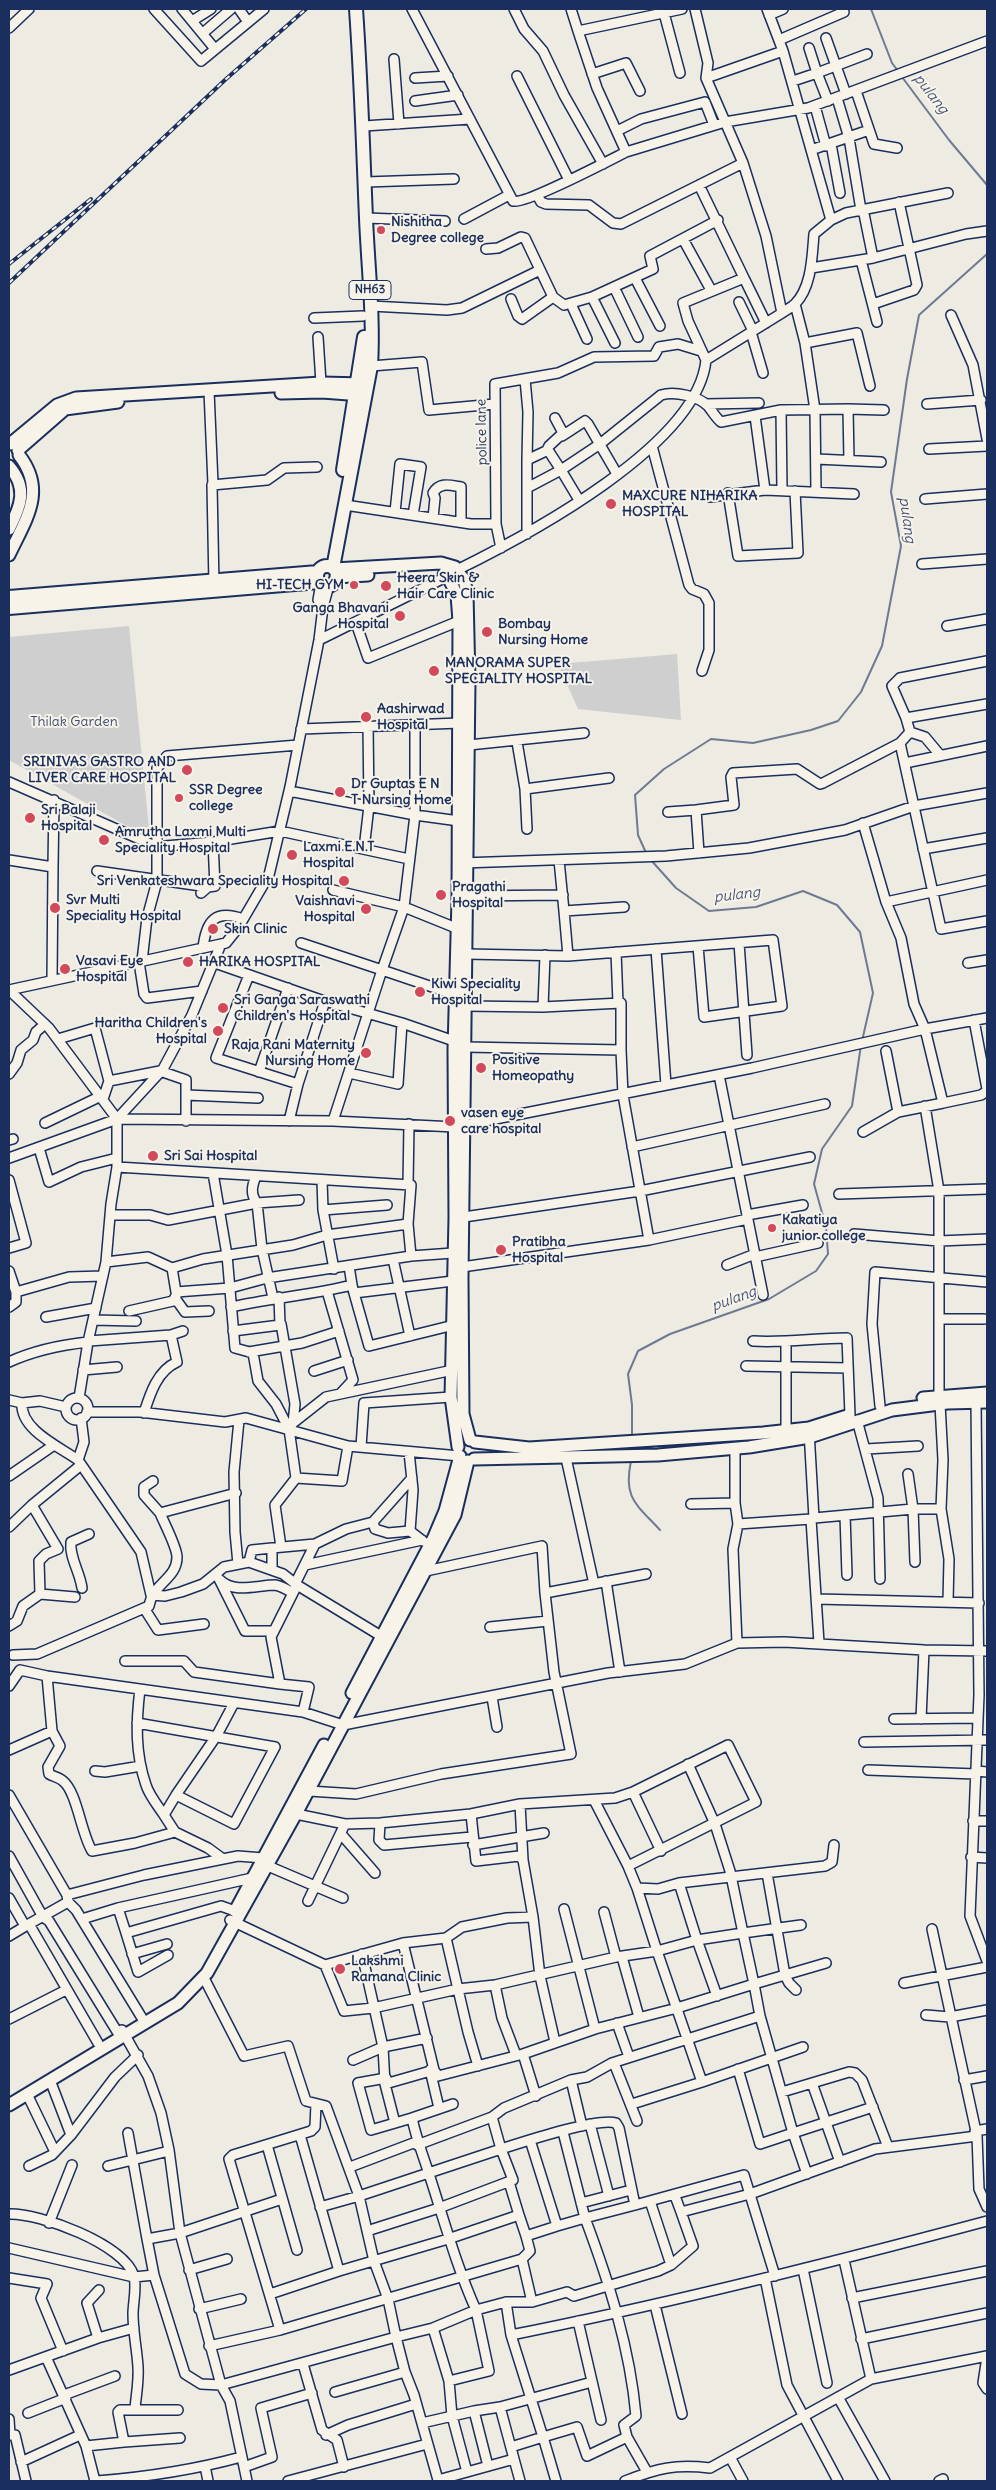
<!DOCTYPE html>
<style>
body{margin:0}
#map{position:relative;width:996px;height:2490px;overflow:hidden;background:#eeebe2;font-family:Delius,sans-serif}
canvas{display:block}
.frame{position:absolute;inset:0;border:10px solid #1b2f5e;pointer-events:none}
</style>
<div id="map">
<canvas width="996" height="2490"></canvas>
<div class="frame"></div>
</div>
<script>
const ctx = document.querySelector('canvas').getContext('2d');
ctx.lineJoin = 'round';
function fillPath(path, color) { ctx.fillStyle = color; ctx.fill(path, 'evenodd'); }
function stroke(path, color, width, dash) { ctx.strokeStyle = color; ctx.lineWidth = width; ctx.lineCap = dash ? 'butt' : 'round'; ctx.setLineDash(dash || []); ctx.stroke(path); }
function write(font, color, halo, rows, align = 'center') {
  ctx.font = font + ' Delius,sans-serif'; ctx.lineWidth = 4; ctx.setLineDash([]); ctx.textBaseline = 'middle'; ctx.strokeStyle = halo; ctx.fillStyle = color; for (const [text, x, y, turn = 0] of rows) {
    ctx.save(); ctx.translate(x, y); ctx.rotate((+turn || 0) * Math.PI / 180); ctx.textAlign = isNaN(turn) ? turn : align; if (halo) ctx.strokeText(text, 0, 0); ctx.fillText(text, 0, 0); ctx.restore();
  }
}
fillPath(new Path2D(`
 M129,626l21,213 -141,-79v-123z
 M677,654l4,66 -103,-11 -20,-45z`), '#cfcfcf');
stroke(new Path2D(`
 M871,9l21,54 6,8
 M902,77l47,63 38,45
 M647,855l-9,-20 -3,-40 29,-26 47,-30 42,4 58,-13 27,-9 23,-29 21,-46 19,-100 -10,-54 16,-113 12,-64 68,-61
 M650,859l26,29 33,23 47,-4 47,-16 34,14 23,27 13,61 -11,48
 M632,1436v-31l-4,-31 10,-23 32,-17 99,-35 47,-28 12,-17 -2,-27 -12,-43 8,-35 30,-43 9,-61
 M631,1461c-8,37 5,43 29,69`), '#6e7992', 2);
const minor = new Path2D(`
 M154,9l47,52 63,-52
 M182,9l33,40
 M239,9l9,13
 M412,9l101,192c11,4 97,-41 113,-49
 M514,9l10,20 19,22 21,44 39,69
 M571,9l7,22 104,-22
 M695,9l13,54 -2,15 77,-27 -16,-42
 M664,13l16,60
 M769,15l14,-6
 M192,21l19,-12
 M9,28l20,-19
 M578,31l19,57 29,64 99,-30 83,-14 179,-67
 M203,33l28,-24
 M826,38l20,56
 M779,40l65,-28
 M809,48l8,25 50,-19
 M394,59l5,65
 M592,74l34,-11 14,28
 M517,76l52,104
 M415,78l33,-2
 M793,81l24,-8 11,28
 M856,91l18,53 23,4
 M837,98l12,40 12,72
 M415,101l43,-6
 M815,106l11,40
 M364,126l106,-7
 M617,131l24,-12 64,-17 9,23
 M831,144l9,49
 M811,150l58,-20
 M743,163l23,73 16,77c4,-3 10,-6 13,-9 17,-17 17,-48 19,-70l17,-14 -48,-169
 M366,182l88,-3
 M699,185l45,93
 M537,195l4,7 5,2 43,1 24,18 8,1 122,-61 -37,-85
 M366,218l79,3
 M464,219l45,-24
 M831,220l15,-7 102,-20
 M683,239l28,51
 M486,249l12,-1 23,-11 4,1 28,59 11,8 28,-8 61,-28 -3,-13 68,-36
 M873,258l93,-24 21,-3
 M861,260l16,62
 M811,268l62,-10 -10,-49
 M635,278l25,48
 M614,287l24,50
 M592,297l23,46
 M511,299l7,17 4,3 31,-22
 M739,302l14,29
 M571,304l16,35
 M795,304l10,39 10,67 1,82
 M873,304l41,-14 3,-5 -18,-83
 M371,306l76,4 15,-2 78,-38
 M951,315l22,50 14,74
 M314,318l49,-2
 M766,323l-22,-45 -61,25 5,18 18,39 76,-47
 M751,332l12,41
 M318,337l3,46
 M805,343l52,-10 13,53
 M371,366l51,-4 7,48 66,-6
 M525,379l3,33 -1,48 21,-10 13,20 39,-26 61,-49c14,-4 37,1 47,11 4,5 8,12 13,16l60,-12 67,-1 1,51
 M209,391l4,93
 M706,404l53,-1
 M927,404l54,-4
 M848,409l36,1
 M781,410l1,80
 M755,416l10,74
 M562,436l23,-15 3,3 29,50
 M652,446l37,139 3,4 12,5 5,9v47l-7,21
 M929,449l58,-3
 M547,450l2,-4 14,-13 -8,-15
 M816,459l65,3
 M527,488l34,-18 18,30
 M728,493l10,63 60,-3 -3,-62
 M710,497l55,-7 89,4
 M925,499l62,-5
 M345,505l126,19h25
 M395,512l5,-48 21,3 -8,48
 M433,518l2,-20 -2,-5c7,-11 16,-8 28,-6v35
 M527,534v-74
 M501,548l-5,-24 -1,-140 63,-11 36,-16 60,-1 5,-9 19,-3 23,7
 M922,564l65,-5
 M457,570c71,-35 241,-125 249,-210
 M321,583l-3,17 5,7
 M214,585l-2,-100 55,-5 17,-12 33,-1
 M356,623l12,35 91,-37
 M947,626l40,-7
 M319,640l127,-63
 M987,661l-87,17 -8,8 14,32 81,-14
 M415,724v91l-11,92 52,21
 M301,729l159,-6
 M910,732l15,5 15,18
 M517,742l8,47 2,40
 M900,743l41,186 46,-8
 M469,745l115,-12
 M905,763l82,-17
 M9,782l144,63 12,1 48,-4 67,-11 129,28
 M525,789l84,-11
 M289,791l126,24 44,6
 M668,812l28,-2
 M863,823l23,79 15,36 13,66 11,25 18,74 -45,9
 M364,849l5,-43 -1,-80
 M923,849l64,-11
 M699,853l-3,-43 38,-5 -3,-28 2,-4 64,-4 23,15 3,-1 77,-40 10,-11 -4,-14
 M9,860l44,7 1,-67
 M559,860l5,51 60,-4
 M462,863l204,-7 83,-8 96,-18 69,-24 73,-13
 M97,871l111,16
 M201,893l7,-6 7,-1 -2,-44
 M467,896l96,-1
 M886,902l101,-22
 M301,943l81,27 22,-63 -71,-17
 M739,943l8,112
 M203,948c3,-27 12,-39 40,-29
 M656,949l10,136
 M616,952l2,51
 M466,954l102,2 -4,-45
 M568,956l205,-16 9,66 -78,11 -6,-71
 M142,961l5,-43 10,-37v-113l10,-12 131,-11
 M139,962l5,32 3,4 55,-7
 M215,963l106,37 81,23 52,18
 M968,963l19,-3
 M249,975l-33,83 82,26
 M52,980l1,-113
 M9,990l217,-47 12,-15 31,-53 21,-88 29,-147 4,-33 6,-22
 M9,990l40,38 68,91v48l-6,37 -5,58 -18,80 -9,56
 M543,1007l2,-52
 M974,1020l13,69
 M58,1039l37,-11 14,53 -6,18
 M465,1047l156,3v-47l-78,4 -78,-1
 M621,1050l2,45 26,145
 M259,1072l29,-84
 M349,1073l49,11 4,-61
 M9,1074l8,-11 4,-13 12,-10 3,-8 9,-8
 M719,1075l44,220
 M109,1081l51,-10 26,9v41
 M186,1095l72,3
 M943,1103l38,-8 6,-4
 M117,1119l46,-50 29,-54 29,-71
 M289,1121l9,-37 27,-83
 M333,1121l49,-151 74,25
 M45,1123l56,-27
 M863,1132l35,-20 -12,-61
 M9,1140l4,-1
 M632,1147l193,-43
 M39,1148l10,34 32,-15 36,-9
 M9,1158l108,-39 216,2 122,6 297,-59 173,-39 62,-11
 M213,1173l14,82 8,93 18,5 5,28 18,23 13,25 7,49
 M256,1176c-4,10 -6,18 1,27l5,46 11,49
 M9,1180l17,63 -17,5
 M322,1180l1,30 11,59
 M408,1185l1,-61
 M839,1194l148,-5
 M323,1210l64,-5
 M110,1215h40l18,5 89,-17 42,-3
 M747,1215l56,-10
 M464,1217l176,-26 170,-34
 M408,1224l3,32
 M854,1234l85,7v-50l-14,-85
 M755,1257l63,-14
 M393,1259l17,77
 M106,1262l42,-5 24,11 31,-9 90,-14 34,-10 81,-11 3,-39 -294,-18
 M727,1265l28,-11
 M349,1266l3,19
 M462,1267l187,-27 99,-21
 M172,1268l4,24 54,-4 37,-10 144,-22 42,-3
 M9,1271l7,21 53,-15 34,-1
 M327,1291l26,89 -13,14
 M354,1293l15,53 89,-22
 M175,1298l10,14 24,-1
 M9,1307l7,-5v-10
 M231,1307c40,-9 81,-12 121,-22l2,8 99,-12
 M129,1311l44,-10 5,-9
 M46,1317l50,-9
 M939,1319h45
 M93,1320l43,1
 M281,1324l14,80 -2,19
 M233,1331l47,-6 -1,-28
 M89,1341l82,-6
 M753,1341c32,2 62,-3 94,-3l3,77
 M786,1343v88
 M249,1352l53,-9 37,-12
 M9,1362c26,-12 51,-17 79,-20
 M746,1366l102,2
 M83,1370l34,-3
 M314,1371l34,-11
 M939,1396v-155l48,-2
 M66 1409a11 11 0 1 1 22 0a11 11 0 1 1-22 0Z
 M9,1400l13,3 18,-2 26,6
 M976,1402l3,293 -9,221 17,45
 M22,1403c-2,27 38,44 56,57
 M940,1404l3,56 -2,49 8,50 -1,43
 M880,1406l-8,-82 3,-52 112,10
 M87,1412h53l85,10 21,-4 102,28 112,10
 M144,1413c6,-19 13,-42 33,-51l-6,-27 12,-4
 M81,1418l3,24 -6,18 63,92 10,43 14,1 16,-4 22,-8 21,-17 25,-5 34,12 14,11 84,51
 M857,1420l21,78 2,81
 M289,1429l4,-6 33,-26 127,-27
 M809,1431l5,87 -3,1 8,124
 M361,1447l3,-44 87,-6
 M866,1449l52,-3
 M409,1452l4,38 -3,41 13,10
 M566,1458l28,126
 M908,1474l5,35 2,53
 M9,1476l45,-31
 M153,1481l-9,6v8l16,18
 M735,1503l3,21 73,-5
 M691,1504l44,-1v-54
 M845,1515l2,60
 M814,1518l99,-9h28
 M9,1527l23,-22 49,-40
 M410,1531l-22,2 -13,-4 -2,-7 39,-44
 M281,1547l-6,-42 21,-27 46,3 6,-35
 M249,1562l3,-12 20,-2
 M238,1564l-3,-32 -1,-60 5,-52
 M305,1565l117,-25
 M272,1570v-22l43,-4
 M426,1571l116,-25 3,47 101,-19
 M219,1579l26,52h27
 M220,1580c14,14 38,5 55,5 6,1 13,5 18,8
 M606,1581l14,91
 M295,1584l20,-40 31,-15 27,-7
 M82,1588c-2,-16 -13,-31 -11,-46l18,-8
 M40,1594l35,3
 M817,1599l162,4
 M144,1608l14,22 46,-6
 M9,1626l8,-5 6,-15 17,-12 -1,-33 7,-7 12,-5 -26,-44
 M490,1627l58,-6
 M737,1643l-4,-94 5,-25
 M13,1655l24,-1 112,-48c4,-23 28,-27 28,-49 0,-10 -13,-34 -17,-44l76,-20
 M125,1661h59l10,11 86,12 -9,-47 26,-52
 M47,1676l5,55
 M280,1684l29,3 -6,25
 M9,1686l11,-16 27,6 256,36 40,13 265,-52 77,-9 52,-21 47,-1 140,8 63,1
 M140,1689c-4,33 -5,64 6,96 3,10 12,21 18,30l12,-20
 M492,1697l5,30
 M894,1719l83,-1
 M921,1719l3,-69
 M137,1723l138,24 -41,77 -58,-29 41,-60 17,-32
 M864,1742l123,-2
 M9,1750l43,-19 8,15 -12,21 1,7c5,3 10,3 14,7 14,11 18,52 29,70l43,-8 40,-11 33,16 15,11
 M688,1764l27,60 15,47 13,62 -46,7 20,56
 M868,1770l108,4
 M95,1771l10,1 36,-6
 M977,1771l10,1
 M309,1791l47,3 85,-20 130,-20 -17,-82 -9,-79
 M633,1792l28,59
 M9,1795l58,100 1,7 8,8 66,108
 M296,1814l49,10 35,-1 91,-9 49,-10 95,-6 18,-6 95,-47 28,57 -128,64 -34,-66
 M471,1814l5,47 43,-5 4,4
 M164,1815l11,17
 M973,1821h14
 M380,1823l-1,17 5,5 88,-8
 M341,1834l34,39
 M473,1845l71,-12
 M9,1856l34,61 6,4 72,117
 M971,1857l16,1
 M268,1866l75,32
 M628,1866l9,22 21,1 21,-6 146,-17 7,-4 2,-17
 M767,1873l18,102 4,8 7,7
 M637,1888l20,63 40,-11 -18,-57
 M67,1895l77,-20 79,-16 15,-3 25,2
 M9,1898l16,28
 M308,1901l37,-77
 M118,1908l8,25 95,-27 14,5
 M564,1909l31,120
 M604,1912l12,45
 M533,1917l7,59 15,66
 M82,1919l36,-11 134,-30
 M230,1920l95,45 19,46 29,-3 85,-19 37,-4 121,-28 41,-6 45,131 -70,22
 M29,1924l39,-22
 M801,1925l-58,8 11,51 72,-21
 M932,1929l45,207 2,53 8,18
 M126,1933l12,39 30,-17
 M9,1936l20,-12 69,119
 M446,1938l16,-11 45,-9 26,-1 -10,-57 -3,-56
 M403,1943l43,-5 22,94 10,34
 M132,1954l35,-10
 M362,1954l21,93 2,37 10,39 17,-5c4,20 11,37 17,56 15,46 27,91 47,136l30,-8h26l35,-10 7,4 84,-25 13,-6 -21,-64
 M622,1957l17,60
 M325,1965l78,-22 31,127 4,6 85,-22 72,-25 82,-21 77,-24 6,32
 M204,1978l40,78 44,-10 18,55 20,5 33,90 -39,11
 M904,1983l83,-16
 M495,1985l7,33 14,37
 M926,2015l24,2 37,-7
 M9,2019l57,-29
 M617,2023l12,34
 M122,2030l26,46 13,37 8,37 11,83 41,152 9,16 17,80
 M523,2054l13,42
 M353,2060l30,-13 44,-9
 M614,2063l23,58
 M430,2070l9,38
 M386,2078l-28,5 13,47 24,-7
 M50,2080l21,55 44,-58 23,-22
 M571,2080l11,46
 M964,2080l23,-4
 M702,2082l101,-35
 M812,2083l28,79
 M385,2084l49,-14
 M782,2092l67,-20 6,1 7,7 26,67
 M27,2094l28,58
 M412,2118l41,-14
 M590,2124l19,72
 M975,2131l12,-2
 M128,2133l19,106
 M300,2135l39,136 109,-32 71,-24 7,21 31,-10 -27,-86
 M267,2145l30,105
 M417,2145l75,-28
 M29,2166l23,-11 19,-20
 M108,2166l61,-15
 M350,2167l66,-25
 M807,2174l-14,-41 80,-26
 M509,2182l10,33
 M675,2196l6,16 69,-18 125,-45 102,-13
 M282,2199l-102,34 -33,6 7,36 31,99 16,10 20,1 175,-48 -8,-38 -14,-38 -15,-65 142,-47 -9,-32 12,-9 67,-28 16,-3 25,-14 148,-47 33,117 -33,11 -22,-75
 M581,2203l50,-13
 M9,2214c31,-1 115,30 125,62 3,11 -1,27 -1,38 0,18 4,36 5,53 1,14 -2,29 -3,42
 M49,2223l23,-58
 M557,2226l28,-8 -22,-86
 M367,2231l72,-23 74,-28 -12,-31c22,-7 97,-32 115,-26l3,5 16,77 109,-30 31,101
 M9,2248l125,29 20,-2
 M522,2259l10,43
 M671,2265l22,-19 -12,-34
 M803,2269l24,114
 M189,2270l38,-11
 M9,2278l38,6 -6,14 22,53
 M765,2278l22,107 51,96
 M270,2294l69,-23
 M852,2298l135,-27
 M506,2302l5,33c161,-32 319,-72 476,-114
 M655,2305l27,109
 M199,2309l42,-10
 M476,2310l13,61 -40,10 -16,-53z
 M578,2321l23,99
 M433,2328l-37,9 9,35 9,23 24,85 76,-21 -14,-52
 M280,2330l-51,-171 4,-4 78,-24 4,-4 1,-23
 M511,2335l32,102 34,-10 10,29 40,-19 20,35
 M98,2338l36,-10
 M861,2339l126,-26
 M209,2346l71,-16 242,-71 8,-8 -4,-15
 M46,2357l40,89 9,35
 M987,2357l-4,26 4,6
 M303,2364l19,66 15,10 7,27
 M9,2370l89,-32 -11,-35 12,-13
 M871,2379l116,-23
 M449,2381l3,35 15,56
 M335,2392l70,-20
 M64,2395l51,-19
 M838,2397l47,84
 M474,2411l26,-4 92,-25
 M28,2413l38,-15
 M9,2419l1,16
 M422,2423l52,-12 14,55
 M9,2435h6l11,46
 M326,2435l22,-10 68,-21
 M627,2437l-3,-12 12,-9c-6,-68 -27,-134 -51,-198l50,-13
 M124,2442l56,-4
 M86,2446l38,-4 -6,-30 2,-2h58
 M511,2447l32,-10 13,44
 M730,2457l13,24
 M514,2459l6,22
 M21,2462l59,-27
 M205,2466l3,15
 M244,2467l28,-10 -11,-49 51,-15
 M97,2481c49,-4 97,-11 144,-24
 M288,2481l139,-37
 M625,2481c33,-13 50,-17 85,-13l161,-89 -27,-119
 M939,2481l4,-2`);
const major = new Path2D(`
 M281,393l41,-1 40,3
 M10,444l47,-39 19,-7 245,-15 44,1
 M18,450l47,-41 53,-7
 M9,529c12,-23 19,-41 0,-63
 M9,555c17,-36 38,-64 10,-100
 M334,569l107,-6 14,4 2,6 -4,5 -9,-3 4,-9
 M457,571l7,8 3,15 2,87 -7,597 1,136 7,26
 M336,577l32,-2
 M449,579l8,16 2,26 -1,278 -4,151 1,168 -4,179 7,50
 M923,1398l64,-5
 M475,1442l54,6 234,-15 46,-5 38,-12
 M474,1459l184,-4 91,-8 61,-10 82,-27 55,-7 40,-1
 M352,1693l82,-156 11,-26 15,-55
 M235,1911l89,-166
 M9,2105l169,-102 29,-30 91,-163 157,-295 13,-54`);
const highway = new Path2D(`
 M343,470l21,-133
 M317 576a10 10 0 1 1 20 0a10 10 0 1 1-20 0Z
 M333,568l38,-202c3,-49 -3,-99 -5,-148 -3,-70 -5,-139 -10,-209
 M9,597l309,-25
 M9,608l310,-26`);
stroke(minor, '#1b2f5e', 12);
stroke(major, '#1b2f5e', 15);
stroke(highway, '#1b2f5e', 16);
stroke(minor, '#f7f3e8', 9);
stroke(major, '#f7f3e8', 11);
stroke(highway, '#f7f3e8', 12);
const rail = new Path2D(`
 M9,264l82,-65
 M9,283l217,-204 80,-70`);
stroke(rail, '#1b2f5e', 4);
stroke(rail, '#f7f3e8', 2, [5.5]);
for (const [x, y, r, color] of [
 [381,230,5,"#d1495b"],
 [611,504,6,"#d1495b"],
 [354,585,5,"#d1495b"],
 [386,586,6,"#d1495b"],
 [400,616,6,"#d1495b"],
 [487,632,6,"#d1495b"],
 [434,671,6,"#d1495b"],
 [366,717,6,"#d1495b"],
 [187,770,6,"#d1495b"],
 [340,792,6,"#d1495b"],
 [179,798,5,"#d1495b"],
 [30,818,6,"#d1495b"],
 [104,840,6,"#d1495b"],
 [292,855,6,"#d1495b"],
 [344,881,6,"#d1495b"],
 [441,895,6,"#d1495b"],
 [55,908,6,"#d1495b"],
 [366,909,6,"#d1495b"],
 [213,929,6,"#d1495b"],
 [188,962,6,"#d1495b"],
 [65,969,6,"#d1495b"],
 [420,992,6,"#d1495b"],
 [223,1008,6,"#d1495b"],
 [218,1031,6,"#d1495b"],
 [366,1053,6,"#d1495b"],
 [481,1068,6,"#d1495b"],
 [450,1121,6,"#d1495b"],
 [153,1156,6,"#d1495b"],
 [772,1228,5,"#d1495b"],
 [501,1250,6,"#d1495b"],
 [340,1969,6,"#d1495b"]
]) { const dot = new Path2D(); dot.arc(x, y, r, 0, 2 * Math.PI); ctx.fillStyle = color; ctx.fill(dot); stroke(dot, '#f7f3e8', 2); }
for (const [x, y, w] of [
 [370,290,42]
]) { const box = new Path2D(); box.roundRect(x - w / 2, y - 9.5, w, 19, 4); ctx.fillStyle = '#f7f3e8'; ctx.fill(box); stroke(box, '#1b2f5e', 1); }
write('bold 12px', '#1b2f5e', null, [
 ["NH63",370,290]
]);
write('bold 14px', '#1b2f5e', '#f7f3e8', [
 ["Nishitha",391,222],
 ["Degree college",391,238],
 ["MAXCURE NIHARIKA",622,496],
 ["HOSPITAL",622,512],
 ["Heera Skin &",397,578],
 ["Hair Care Clinic",397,594],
 ["HI-TECH GYM",344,585,"right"],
 ["Ganga Bhavani",389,608,"right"],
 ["Hospital",389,624,"right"],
 ["Bombay",498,624],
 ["Nursing Home",498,640],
 ["MANORAMA SUPER",445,663],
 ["SPECIALITY HOSPITAL",445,679],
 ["Aashirwad",377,709],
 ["Hospital",377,725],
 ["SRINIVAS GASTRO AND",176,762,"right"],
 ["LIVER CARE HOSPITAL",176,778,"right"],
 ["Dr Guptas E N",351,784],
 ["T Nursing Home",351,800],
 ["SSR Degree",189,790],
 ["college",189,806],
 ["Sri Balaji",41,810],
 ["Hospital",41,826],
 ["Amrutha Laxmi Multi",115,832],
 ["Speciality Hospital",115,848],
 ["Laxmi E.N.T",303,847],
 ["Hospital",303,863],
 ["Sri Venkateshwara Speciality Hospital",333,881,"right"],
 ["Pragathi",452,887],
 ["Hospital",452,903],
 ["Svr Multi",66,900],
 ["Speciality Hospital",66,916],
 ["Vaishnavi",355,901,"right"],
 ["Hospital",355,917,"right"],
 ["Skin Clinic",224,929],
 ["Vasavi Eye",76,961],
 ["Hospital",76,977],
 ["HARIKA HOSPITAL",199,962],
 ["Kiwi Speciality",431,984],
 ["Hospital",431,1000],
 ["Sri Ganga Saraswathi",234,1000],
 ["Children's Hospital",234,1016],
 ["Haritha Children's",207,1023,"right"],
 ["Hospital",207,1039,"right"],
 ["Raja Rani Maternity",355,1045,"right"],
 ["Nursing Home",355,1061,"right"],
 ["Positive",492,1060],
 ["Homeopathy",492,1076],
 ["vasen eye",461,1113],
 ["care hospital",461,1129],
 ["Sri Sai Hospital",164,1156],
 ["Kakatiya",782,1220],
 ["junior college",782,1236],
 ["Pratibha",512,1242],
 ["Hospital",512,1258],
 ["Lakshmi",351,1961],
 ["Ramana Clinic",351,1977]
], 'left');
write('14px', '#1b2f5e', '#f7f3e8', [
 ["police lane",482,432,-91]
]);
write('14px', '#3f4f75', '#f7f3e8', [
 ["Thilak Garden",74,722]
]);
write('italic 15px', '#455478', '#f7f3e8', [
 ["pulang",931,94,52],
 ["pulang",907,520,82],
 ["pulang",737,895,-7],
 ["pulang",734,1299,-20]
]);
</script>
